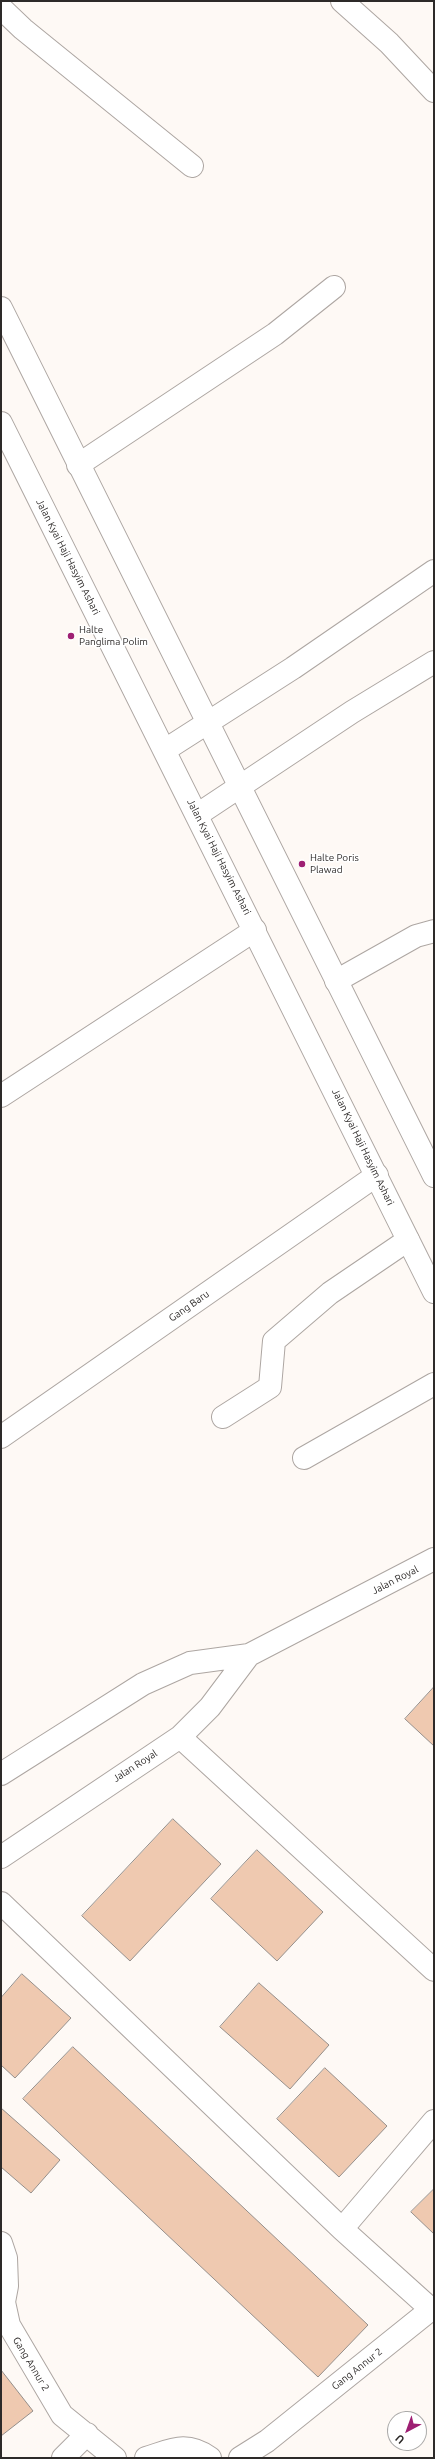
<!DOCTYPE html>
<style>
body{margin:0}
#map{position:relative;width:435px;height:2459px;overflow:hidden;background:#fef9f5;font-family:Ubuntu,sans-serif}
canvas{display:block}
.frame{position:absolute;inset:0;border:2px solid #2d2a29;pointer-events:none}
.north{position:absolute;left:387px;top:2411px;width:40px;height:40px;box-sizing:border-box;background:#fff;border:1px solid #abaaa9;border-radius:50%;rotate:221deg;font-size:11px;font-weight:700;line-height:16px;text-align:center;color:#2d2a29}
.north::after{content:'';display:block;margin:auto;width:14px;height:18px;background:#9e1f73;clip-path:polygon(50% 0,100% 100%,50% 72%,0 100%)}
</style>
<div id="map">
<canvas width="435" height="2459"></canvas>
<div class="frame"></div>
<div class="north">U</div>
</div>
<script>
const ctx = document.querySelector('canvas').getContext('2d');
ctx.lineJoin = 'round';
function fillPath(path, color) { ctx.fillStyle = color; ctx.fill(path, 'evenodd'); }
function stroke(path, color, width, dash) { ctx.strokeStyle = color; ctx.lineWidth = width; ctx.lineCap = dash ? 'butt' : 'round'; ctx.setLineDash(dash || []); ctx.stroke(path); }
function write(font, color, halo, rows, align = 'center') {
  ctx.font = font + ' Ubuntu,sans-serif'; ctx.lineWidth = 3; ctx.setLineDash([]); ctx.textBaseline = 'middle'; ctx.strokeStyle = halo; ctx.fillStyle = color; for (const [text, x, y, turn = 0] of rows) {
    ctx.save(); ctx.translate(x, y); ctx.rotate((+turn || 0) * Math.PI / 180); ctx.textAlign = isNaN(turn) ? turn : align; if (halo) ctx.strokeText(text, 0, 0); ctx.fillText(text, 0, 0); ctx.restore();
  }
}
const building = new Path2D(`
 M434,1687v59l-29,-27z
 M173,1819l48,45 -91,97 -48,-45z
 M257,1850l66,62 -46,49 -66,-62z
 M22,1974l49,44 -56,60 -14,-13v-67z
 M259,1983l70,62 -39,44 -70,-62z
 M73,2047l295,278 -50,52 -295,-278z
 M325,2068l62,58 -48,51 -62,-58z
 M1,2108l59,52 -29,33 -30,-26z
 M434,2189v45l-23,-22z
 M1,2370l32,41 -32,25z`);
fillPath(building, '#efc9b0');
stroke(building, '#958f8b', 1);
const minor = new Path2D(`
 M342,1l47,42 45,48
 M1,8l22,21 169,137
 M78,465l197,-131 59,-47
 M165,750l128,-82 141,-97
 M197,815l155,-103 82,-50
 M336,981l80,-45 18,-5
 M1,1096l254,-166
 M223,1417l47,-30 4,-46 56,-48 78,-53
 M1,1437l376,-262
 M304,1458l130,-74
 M180,1737l254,233
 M1,1774l142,-90 47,-21 59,-8 185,-96
 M1,1857l179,-120 30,-30 39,-52
 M1,1903l341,326 90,81
 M342,2229l92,-108
 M1,2243l5,15 1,28 -3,16 5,23 53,90 53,43
 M63,2458l24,-24
 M146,2458c26,-8 40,-17 64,0
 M240,2458l27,-17 167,-134`);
const major = new Path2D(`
 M1,308l433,868
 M1,423l433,869`);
stroke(minor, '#ada6a2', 24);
stroke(major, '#ada6a2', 24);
stroke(minor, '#fff', 22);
stroke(major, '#fff', 22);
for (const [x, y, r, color] of [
 [71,636,4,"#9e1f73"],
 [302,864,4,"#9e1f73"]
]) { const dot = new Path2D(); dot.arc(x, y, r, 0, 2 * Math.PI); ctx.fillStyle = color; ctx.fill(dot); stroke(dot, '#fff', 1.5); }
write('10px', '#2d2a29', '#fff', [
 ["Jalan Kyai Haji Hasyim Ashari",68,557,63],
 ["Jalan Kyai Haji Hasyim Ashari",219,857,63],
 ["Jalan Kyai Haji Hasyim Ashari",363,1147,64],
 ["Gang Baru",189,1306,-35],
 ["Jalan Royal",395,1580,-27],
 ["Jalan Royal",135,1766,-33],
 ["Gang Annur 2",31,2364,59],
 ["Gang Annur 2",357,2369,-38]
]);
write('10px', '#2d2a29', '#fff', [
 ["Halte",79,630],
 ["Panglima Polim",79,642],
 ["Halte Poris",310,858],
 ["Plawad",310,870]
], 'left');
</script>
